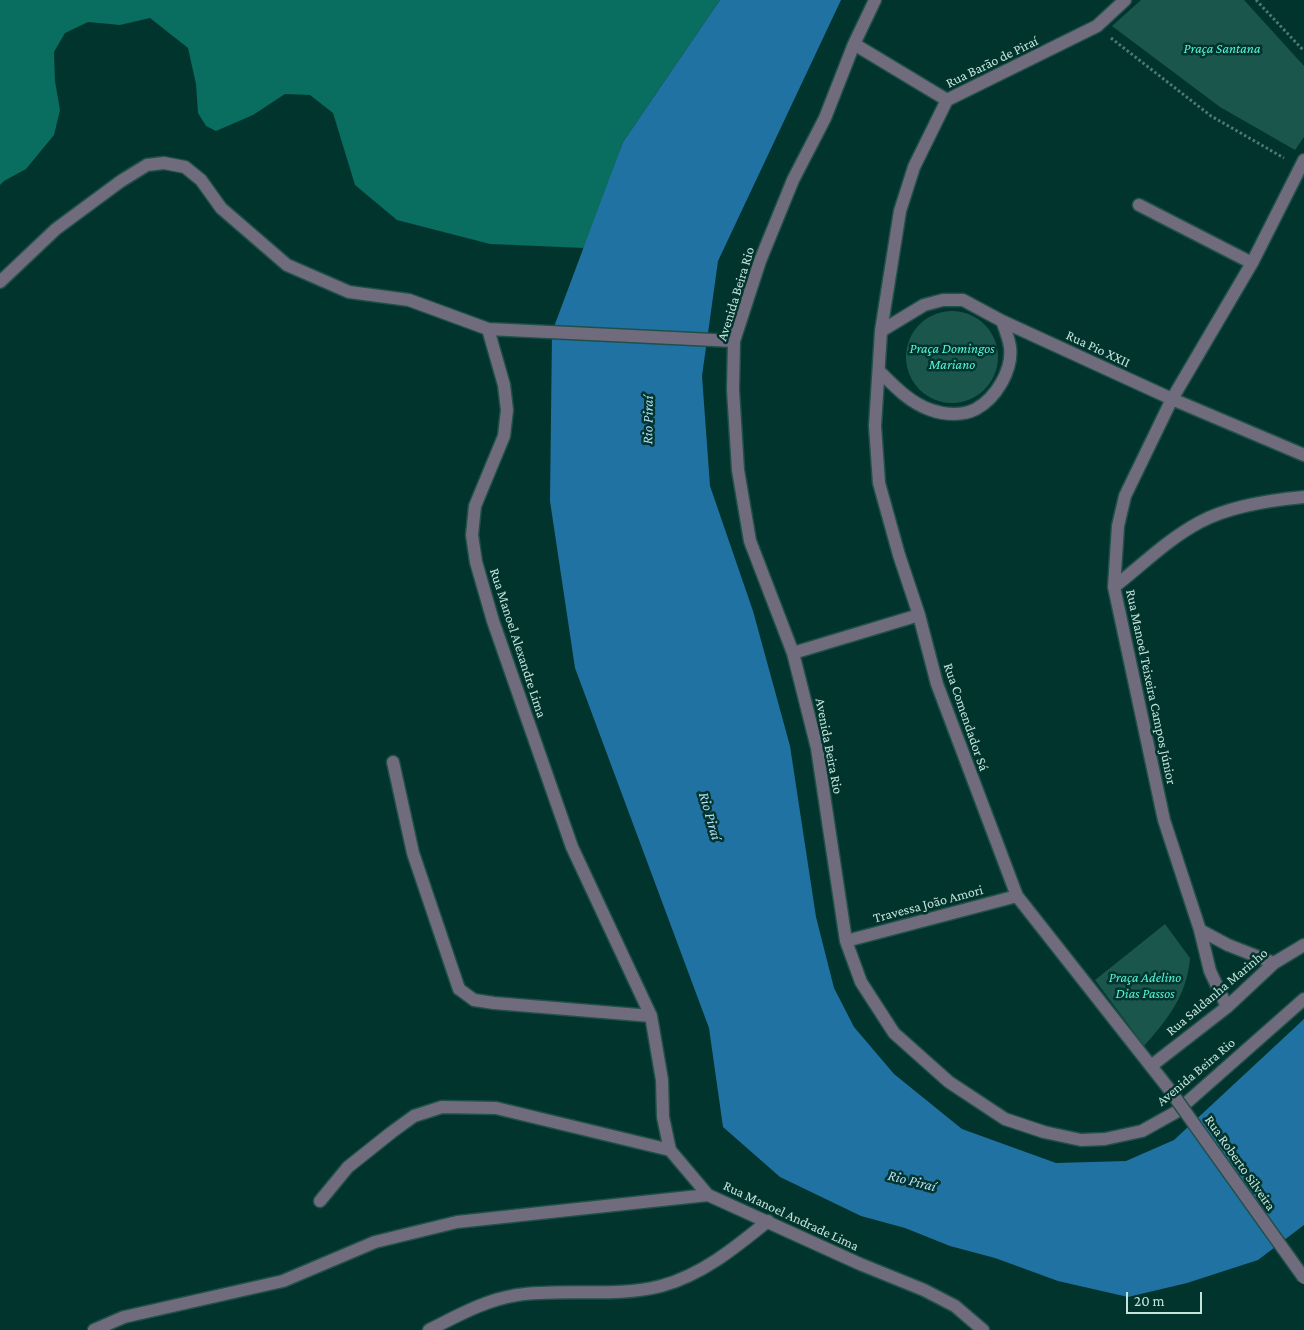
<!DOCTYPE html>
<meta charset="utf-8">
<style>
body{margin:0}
#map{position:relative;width:1304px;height:1330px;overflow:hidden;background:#00342d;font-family:"Crimson Pro",serif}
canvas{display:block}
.scale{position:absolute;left:1126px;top:1292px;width:76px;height:22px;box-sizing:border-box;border:2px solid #c3e3db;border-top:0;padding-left:6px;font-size:15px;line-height:18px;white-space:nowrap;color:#c3e3db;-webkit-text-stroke:4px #00342d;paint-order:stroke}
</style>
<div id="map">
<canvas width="1304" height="1330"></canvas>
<div class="scale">20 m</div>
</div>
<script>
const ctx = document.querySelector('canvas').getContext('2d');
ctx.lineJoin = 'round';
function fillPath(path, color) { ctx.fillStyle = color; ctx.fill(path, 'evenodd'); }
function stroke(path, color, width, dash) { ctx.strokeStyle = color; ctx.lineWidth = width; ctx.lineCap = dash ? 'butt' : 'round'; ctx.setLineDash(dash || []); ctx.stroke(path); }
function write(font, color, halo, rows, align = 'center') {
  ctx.font = font + ' "Crimson Pro",serif'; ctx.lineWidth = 5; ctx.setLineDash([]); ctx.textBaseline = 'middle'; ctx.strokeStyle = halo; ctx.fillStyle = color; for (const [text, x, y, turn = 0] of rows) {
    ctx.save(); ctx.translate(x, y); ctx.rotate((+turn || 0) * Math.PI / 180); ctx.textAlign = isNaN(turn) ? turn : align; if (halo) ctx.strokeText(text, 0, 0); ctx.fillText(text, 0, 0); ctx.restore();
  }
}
fillPath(new Path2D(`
 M1141,0h103l60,66v71l-9,13 -75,-43 -108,-81z
 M906 357a46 46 0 1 1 92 0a46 46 0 1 1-92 0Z
 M1165,924l25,34c-3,37 -22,61 -46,88l-49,-66z`), '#1a564c');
fillPath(new Path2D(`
 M0,0h720l-97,142 -38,106 -95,-4 -93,-24 -42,-35 -22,-72 -23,-18 -25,-1 -32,21 -37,16 -10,-5 -8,-13 -2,-29 -8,-36 -38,-30 -30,7 -32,-3 -23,11 -11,19 1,29 5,29 -6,25 -28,34 -22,12 -4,4z`), '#096d5f');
fillPath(new Path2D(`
 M720,0h121l-123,261 -16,115 8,110 43,125 37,135 26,171 18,71 20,39 40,47 68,55 94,34 70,-2 48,-21 130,-121v206l-46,35 -71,23 -59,14 -70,-16 -63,-23 -45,-12 -45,-18 -44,-12 -81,-39 -57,-50 -14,-99 -134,-360 -25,-167 2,-169 71,-190z`), '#2072a2');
const minor = new Path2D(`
 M875,0l-21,44 -29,74 -32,62 -33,81 -26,80 -1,49 5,80 12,71 43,112 24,95 29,193 15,41 33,51 55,49 56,37 39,13 37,8 24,-1 37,-8 34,-19 128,-113
 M1125,0l-28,26 -150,74 -33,67 -14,44 -19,120 -6,95 4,57 20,72 20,60 18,69 80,212 152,193
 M854,44l93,56
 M1139,205l113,58
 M0,282l56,-53 65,-48 26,-16 17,-2 21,4 16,13 20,28 66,57 62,27 60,8 79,29 246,12
 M488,329l16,56 3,25 -3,26 -29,70 -3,29 4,27 17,59 79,226 79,169 11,64 1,37 7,33 38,45 152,69 64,26 31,16 28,24
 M881,331l43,-26 19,-5h20l39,21 170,78 132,56
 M879,371c15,15 31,32 52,39 14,5 32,6 45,-1 20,-11 37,-39 34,-62 -1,-8 -5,-18 -8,-26
 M1114,587c28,-22 54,-48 86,-65 30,-16 71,-22 104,-25
 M793,653l126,-38
 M393,762l20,91 46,136 15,11 20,3 157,13
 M1200,930l10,41 17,36
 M846,941l171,-45
 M1274,963l-46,-18 -28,-15 -36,-110 -50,-233 4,-61 7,-30 47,-97 80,-136 52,-103
 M1151,1066l76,-59 47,-44 30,-18
 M320,1201l28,-34 44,-35 22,-16 28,-9 54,1 174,42
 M94,1330l30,-13 159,-36 92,-39 82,-20 251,-27
 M429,1330c28,-14 56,-30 88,-35 46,-7 99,3 144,-9 41,-11 75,-39 107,-65`);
stroke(minor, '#1f5049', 15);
stroke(new Path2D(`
 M1256,0l48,51
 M1111,38l100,78 73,42`), '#4e7a73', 3, [2.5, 2.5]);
stroke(minor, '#716b7e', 12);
const minorBridge = new Path2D(`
 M1169,1089l135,189`);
stroke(minorBridge, '#1f5049', 15, []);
stroke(minorBridge, '#716b7e', 12);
write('italic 14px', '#56f4d9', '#00342d', [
 ["Praça Santana",1222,49],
 ["Praça Domingos",952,349],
 ["Mariano",952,365],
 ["Praça Adelino",1145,978],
 ["Dias Passos",1145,994]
]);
write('14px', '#c3e3db', '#00342d', [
 ["Rua Barão de Piraí",992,62,-26],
 ["Avenida Beira Rio",736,294,-73],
 ["Rua Pio XXII",1098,349,25],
 ["Rua Manoel Alexandre Lima",518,643,72],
 ["Rua Manoel Teixeira Campos Júnior",1151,687,78],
 ["Rua Comendador Sá",966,717,71],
 ["Avenida Beira Rio",829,746,79],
 ["Travessa João Amori",928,904,-15],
 ["Rua Saldanha Marinho",1217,992,-40],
 ["Avenida Beira Rio",1196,1072,-40],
 ["Rua Roberto Silveira",1240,1163,55],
 ["Rua Manoel Andrade Lima",791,1216,25]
]);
write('italic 15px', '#b6dcf7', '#00342d', [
 ["Rio Piraí",648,420,-89],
 ["Rio Piraí",710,816,74],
 ["Rio Piraí",912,1181,14]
]);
</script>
